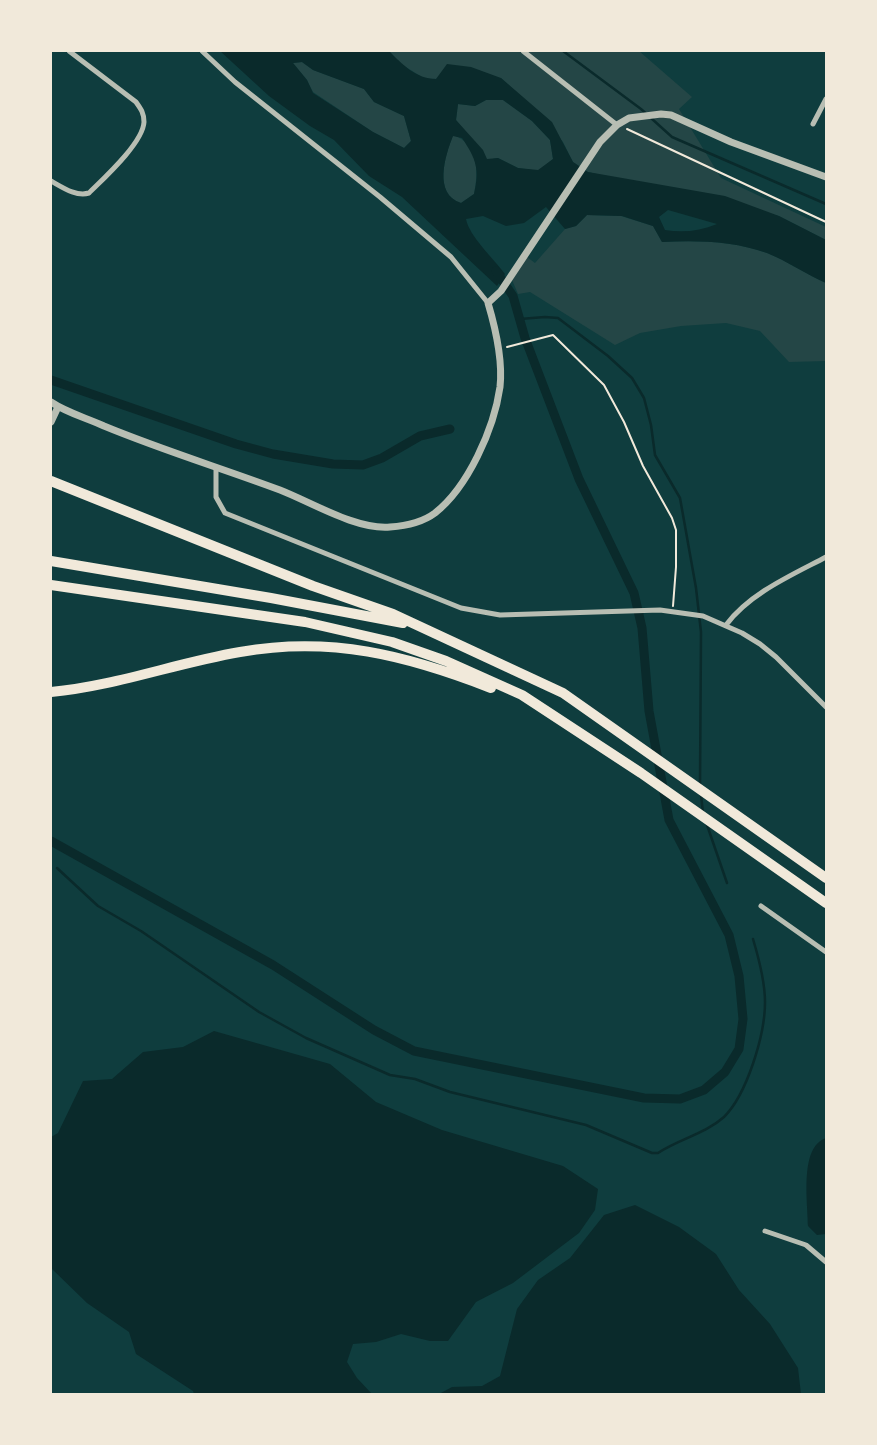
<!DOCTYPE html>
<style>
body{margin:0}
#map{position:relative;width:877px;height:1445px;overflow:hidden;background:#0f3d3e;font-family:"Fira Sans",sans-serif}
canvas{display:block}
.frame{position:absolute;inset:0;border:52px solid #f1e9da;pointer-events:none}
</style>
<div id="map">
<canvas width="877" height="1445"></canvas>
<div class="frame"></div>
</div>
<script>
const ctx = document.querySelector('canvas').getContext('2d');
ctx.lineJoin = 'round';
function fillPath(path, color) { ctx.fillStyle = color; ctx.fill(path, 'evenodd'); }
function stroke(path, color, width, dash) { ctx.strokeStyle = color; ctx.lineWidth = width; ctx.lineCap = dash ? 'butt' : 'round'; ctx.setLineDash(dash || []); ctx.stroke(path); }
fillPath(new Path2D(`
 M389,51h250l53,46 -13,12 42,69 105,49v13l-47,-24 -191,-44 -15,-10 -10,-20 -38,-42 -24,-22 -76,1 -24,-15z
 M302,62l11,8 51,19 10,13 30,14 7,25 -7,7 -31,-16 -60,-40 -6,-12 -14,-17z
 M486,100h17l29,21 18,19 3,19 -14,12 -21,-3 -20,-10 -11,2 -31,-40 2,-16 17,2z
 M453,135c25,8 26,37 21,59l-13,9c-28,-9 -16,-47 -8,-68z
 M587,215l34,1 32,10 9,16c34,-2 72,-1 105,11 20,8 39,21 59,30v78l-37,1 -29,-31 -34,-8 -45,3 -41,7 -25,12 -85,-53 -12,2 -6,-14 15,-23 8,6 30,-34 11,-3z`), '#244646');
fillPath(new Path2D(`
 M220,51h169c13,13 27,28 47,28l11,-15 24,3 30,11 51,44 21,40 15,10 137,24 54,20 47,24v43c-20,-9 -39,-22 -59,-30 -33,-12 -71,-13 -105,-11l-9,-16 -31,-10 -35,-1 -11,11 -11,3 -19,-22 -22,16 -18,3 -23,-10 -17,3c3,17 28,40 39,55l-8,12 -95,-89 -33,-21 -35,-36 -24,-14 -41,-30zM302,62l11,8 51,19 10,13 30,14 7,25 -7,7 -31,-16 -60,-39 -6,-13 -14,-17zM486,100h17l29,21 18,19 3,19 -15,11 -20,-2 -20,-10 -11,1 -4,-9 -27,-30 2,-16 17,2zM453,136l9,2c14,21 18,31 12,56l-13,9c-28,-9 -16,-47 -8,-67zM668,210l49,14c-17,7 -34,9 -52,6l-6,-13z
 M214,1031l116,33 46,38 66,28 121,36 35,23 -3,21 -16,23 -66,50 -37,19 -28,39h-18l-29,-7 -25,8 -23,2 -6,18 10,16 15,16h-178l-1,-3 -57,-37 -7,-22 -42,-29 -36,-35v-131l7,-4 25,-52 29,-2 31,-27 40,-5z
 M826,1138v96l-9,1 -9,-9c0,-24 -9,-79 18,-88z
 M635,1205l44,22 37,27 23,36 31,34 28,44 3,26h-362l13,-7 30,-1 18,-10 17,-67 21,-29 32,-22 34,-43z`), '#0a2a2b');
stroke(new Path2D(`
 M563,51l78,58 31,28 154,67
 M520,319l25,-2 13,1 50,38 24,22 12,20 7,27 4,30 25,43 16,90 5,44 -1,153
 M701,795l2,18
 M706,822l21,61
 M57,868l41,38 43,25 118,81 47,26 84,37 25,4 35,13 136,33 66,28h6c21,-14 47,-19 66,-36 23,-23 41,-82 41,-115 0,-21 -6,-43 -12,-63`), '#0a2a2b', 2.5);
stroke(new Path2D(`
 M51,380l185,64 37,10 60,10 30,1 19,-7 38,-22 30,-7
 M51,841l222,124 101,65 40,21 230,47 36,1 24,-9 21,-18 14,-23 4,-30 -4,-43 -10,-41 -60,-115 -20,-109 -7,-83 -8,-35 -55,-114 -54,-141 -12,-42 -17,-25`), '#0a2a2b', 9);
stroke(new Path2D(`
 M627,129l199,93
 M507,347l46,-12 51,50 20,37 19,44 29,52 4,12v37l-3,39`), '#f1e9da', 2);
stroke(new Path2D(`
 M202,51l33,31 145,115 71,60 37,46
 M523,51l94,74
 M813,124l13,-25
 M51,181c11,6 25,16 38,12 14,-14 54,-50 55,-71 0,-9 -3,-13 -8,-20l-67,-51
 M216,467v30l9,16 236,95 39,7 160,-5 43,6 39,17 18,11 16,13 50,50
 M726,625c24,-32 66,-50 100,-68
 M761,906l65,46
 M765,1231l41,14 20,17`), '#b8beb3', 5);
stroke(new Path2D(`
 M51,402c16,11 36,16 53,24 58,24 117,42 176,64 31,12 76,40 110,37 15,-1 33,-5 45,-14 33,-26 59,-84 65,-126 3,-27 -4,-57 -12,-84l13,-12 99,-149 17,-17 12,-7 32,-4 10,1 60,27 95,35
 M51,422l7,-15`), '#b8beb3', 7);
stroke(new Path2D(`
 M51,481l262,105 80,28 170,79 263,185
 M51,561l220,37 132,25
 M51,585l254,37 87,20 54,19 76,34 119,78 185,130
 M51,692c64,-6 125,-29 189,-40 91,-16 166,3 251,36`), '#f1e9da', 10);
</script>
